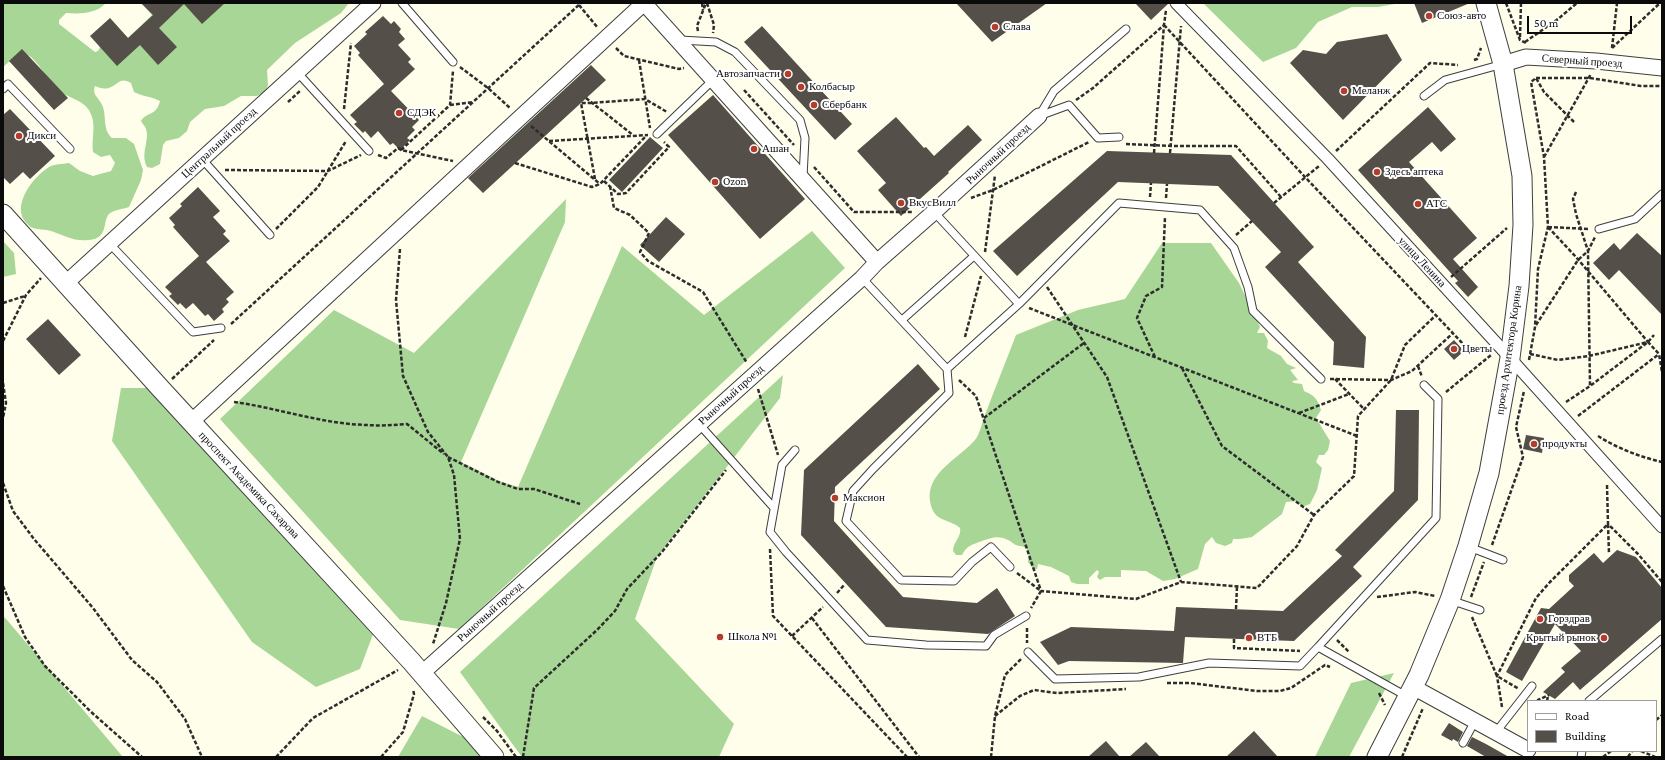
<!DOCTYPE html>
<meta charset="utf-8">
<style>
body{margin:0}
#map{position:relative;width:1665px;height:760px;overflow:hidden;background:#fefeeb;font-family:"Crimson Pro",serif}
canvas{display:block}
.frame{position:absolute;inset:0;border:4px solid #0b0b0b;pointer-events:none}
.legend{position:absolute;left:1527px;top:700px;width:130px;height:52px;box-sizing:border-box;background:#fff;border:1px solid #9d9d9d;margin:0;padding:5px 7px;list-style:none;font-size:12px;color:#0b0b0b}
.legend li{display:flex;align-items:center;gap:8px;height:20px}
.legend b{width:20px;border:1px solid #9d9d9d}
.scale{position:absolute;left:1527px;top:16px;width:105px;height:18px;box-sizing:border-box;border:2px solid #0b0b0b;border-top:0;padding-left:5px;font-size:12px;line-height:14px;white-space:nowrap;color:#0b0b0b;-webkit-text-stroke:3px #fff;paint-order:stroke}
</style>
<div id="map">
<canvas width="1665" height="760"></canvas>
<div class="frame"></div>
<ul class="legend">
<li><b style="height:5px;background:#fff"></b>Road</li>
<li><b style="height:11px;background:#544f48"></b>Building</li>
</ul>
<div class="scale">50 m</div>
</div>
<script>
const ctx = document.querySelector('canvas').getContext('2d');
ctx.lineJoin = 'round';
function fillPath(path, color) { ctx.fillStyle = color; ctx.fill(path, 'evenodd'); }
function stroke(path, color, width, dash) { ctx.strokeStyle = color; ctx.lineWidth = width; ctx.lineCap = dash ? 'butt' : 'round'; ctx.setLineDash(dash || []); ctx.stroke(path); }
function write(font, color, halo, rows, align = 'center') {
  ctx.font = font + ' "Crimson Pro",serif'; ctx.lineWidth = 4; ctx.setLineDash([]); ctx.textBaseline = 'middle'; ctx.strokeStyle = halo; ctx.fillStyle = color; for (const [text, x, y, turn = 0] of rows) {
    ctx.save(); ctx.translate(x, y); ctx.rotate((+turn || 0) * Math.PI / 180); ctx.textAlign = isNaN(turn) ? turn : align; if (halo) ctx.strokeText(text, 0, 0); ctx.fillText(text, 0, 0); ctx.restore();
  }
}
fillPath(new Path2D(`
 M3,3h103c-10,11 -26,11 -40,10l-7,7v4l36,28 3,-1 2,-4 10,-29 18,20 24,-23 -11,-12h208l-8,10 -46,30 -28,27 1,15 -2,6 -9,5h-16l-17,10 -19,3 -15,13 -3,9 -8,7 -13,3 -3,4 -3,19 -8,4 -5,-1c-7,-14 3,-26 -1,-38 -1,-3 -4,-6 -5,-8 6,-10 15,-4 19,-20 -9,-5 -17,-4 -26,-9l-3,-9c-11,-6 -11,0 -20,4 -6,3 -11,1 -16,-1 -3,8 2,10 6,17 7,11 0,26 11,35h14l8,6 9,26 -2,10 -12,27c-6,2 -16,3 -20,7 -7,8 0,24 -20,26 -15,2 -25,-5 -38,-9 -6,-2 -13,-1 -18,-3 -3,-1 -7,-5 -9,-8 -11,-17 10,-44 25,-53 5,-3 14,-3 20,-4l11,8 13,5 18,-5 4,-8 -5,-8 -9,2 -8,-5c-2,-13 4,-27 -3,-40 -6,-12 -20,-13 -30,-21 -11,-7 -23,-33 -33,-36 -10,-2 -17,6 -24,12z
 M1203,3h197l-22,4h-26l-34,15 -22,26 -33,14z
 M566,199l-1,23 -104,240 38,19 19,6 104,-241 82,69 108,-84 33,37 -386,361 -59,-9 -180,-201 114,-109 80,43z
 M3,241l11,12 2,21 -13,3z
 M1162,243h49l28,40 21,44 -3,6h7l4,8 -1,7 14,8 6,8 9,4 -6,2 8,10 -6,1 2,2 8,1 2,7c11,5 13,7 17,19l-5,8 14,23 -2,9 -4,5h-5l-3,7 6,6 -5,22 -7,14 -9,3 -3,-6 -12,1 -4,12 -30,23 -12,2h-7l-1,4 -7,3 -9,-3 -4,-6 -7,7 -7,25 -23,10 -12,2 -17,-10 -25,-1v7h-16l-5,3 -3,-3 2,-5 -2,-2 -8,8v6h-12l-6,-2 -2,-6 -18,-9 -13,-3 -1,5h-4l-5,-7 1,-11c-8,-7 -5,-3 -13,-6 -3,-1 -5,-4 -8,-5 -10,-5 -17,-2 -26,1 -10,4 -15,4 -20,14h-6l-3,-4c0,-9 9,-15 7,-23 -11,-10 -27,-5 -30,-27 -4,-29 30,-43 45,-61 5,-6 7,-18 10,-25 10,-27 21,-54 31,-80l62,-25 47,-11z
 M783,375l-3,23 -123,159 -22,62 99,105 -15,33h-197l-62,-85z
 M121,388h34l220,241 -15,40 -44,18 -64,-45 -140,-201z
 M3,616l4,4 116,137h-120z
 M1394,673l-45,84h-34l36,-74z
 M422,716l67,34 5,7h-96z`), '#a8d696');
fillPath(new Path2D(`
 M141,3h84l-23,21 -18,-20 -25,24 18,19 -19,18 -18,-20 -23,21 -27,-30 20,-18 18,20 25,-23z
 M956,3h91l-55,39z
 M1135,3h34l-18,17z
 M1414,3h56l-48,20z
 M383,16l8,8 3,-3 7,8 -2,3 6,7 -7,6 13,14 -3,3 7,7 -24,22 28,29 -7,7 3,3 -8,8 3,2 -10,10 -7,-7 -3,2 -12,-14 -7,7 -6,-7 -2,2 -9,-9 3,-2 -7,-7 34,-31 -26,-29 2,-2 -6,-7 13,-12 -2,-2z
 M762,26l90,98 -17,16 -91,-98z
 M1387,34l15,26 -59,60 -53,-57 13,-13 23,4 11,-12z
 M22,49l46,49 -14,12 -45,-49z
 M591,65l15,15 -123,113 -15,-15z
 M713,95l92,104 -45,40 -92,-104z
 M1428,107l28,32 -15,13 -9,-10 -23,20 68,76 -24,21 25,28 -10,10 -13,-14 3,-2 -100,-111z
 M10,109l45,47 -25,23 -7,-7 -13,12 -7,-7v-62z
 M896,117l28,31 2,-1 8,9 34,-31 14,15 -34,32 1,1 -48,43 -23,-26 8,-7 -29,-32z
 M650,137l13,11 -41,44 -13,-12z
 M1107,151l124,4 83,92 -16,15 68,75 -2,31 -31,-3 1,-23 -69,-75 16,-15 -63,-66 -100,-4 -101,94 -24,-25z
 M198,187l22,24 -7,6 13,14 -3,3 7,7 -24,21 28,30 -8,7 3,3 -7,7 2,3 -10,9 -6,-7 -3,2 -12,-13 -7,6 -6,-6 -2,2 -9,-9 3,-2 -7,-7 34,-31 -26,-29 2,-2 -6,-7 13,-12 -2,-2z
 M666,217l19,17 -26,28 -19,-17z
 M1637,233l25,23v59l-43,-45 -10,10 -16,-17 21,-20 6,7z
 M48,319l33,36 -22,20 -33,-36z
 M1454,340l10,11 -10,9 -10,-11z
 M918,364l22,25 -105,98 -1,34 69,76 74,6 20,-15 18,28 -27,18 -102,-7 -85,-92 3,-65z
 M1396,410h23l-1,90 -65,67 9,9 -68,65 -109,-4 -2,26 -114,-2 -11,4 -18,-23 31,-15 103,4 2,-24 107,4 59,-55 -7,-6 59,-59z
 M1526,435l18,3 -2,15 -19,-4z
 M1617,550l19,7 26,31v31l-82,71 -7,-8 -18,17 -12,-7 22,-20 -4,-4 20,-17 -26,-27 -33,57 -16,-9 35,-64 8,1 25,-23 -5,-5v-6l25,-22 9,10z
 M1449,723l14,9 -5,10 -5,-3 -1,2 -11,-6z
 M1254,731l24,26h-52z
 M1472,737l14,7 23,13h-23l-19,-11z
 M1106,741l14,16h-32z
 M1146,742l14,15h-31z`), '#544f48');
const service = new Path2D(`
 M402,3l51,59
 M680,40l36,2 19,10 65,68 5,18 -2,39
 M297,72l72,79
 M3,89l5,-5 62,65
 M1424,96l21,-16 58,-16
 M1039,116l15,-25 72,-62
 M1039,116l30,-11 29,33 21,-1
 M657,134l56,-54
 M202,159l68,76
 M934,212l85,92
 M1599,229l36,-10 27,-25
 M109,243l84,89 28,-4
 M862,278l85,91
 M902,320l72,-64
 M699,424l75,84
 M795,450l-13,15 -12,67 16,20 81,88 59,5 60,1 8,-11 32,-19
 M1469,547l34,13
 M1010,567l-19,-20 -19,15 -18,19 -53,-1 -55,-59 7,-30 20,-22 76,-76 -2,-24 72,-65 100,-101 81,7 34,38 14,39 5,24 68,68
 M1450,600l30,10
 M1318,647l118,-129 2,-119 -14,-14
 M1028,652l27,27 84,-2 70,-14 91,3 18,-19 90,50
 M1589,701l73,-62
 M1496,732l36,-46
 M1463,743l12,-22
 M1581,757l1,-6`);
const pedestrian = new Path2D(`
 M1176,3l152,156 182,199 152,169`);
const minor = new Path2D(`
 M1503,64l23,-7 70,4 66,7
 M66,283l307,-280
 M191,422l453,-419 233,259
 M421,674l441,-396 15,-16 57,-50 105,-96
 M1413,687l115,63`);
const tertiary = new Path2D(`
 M3,214l158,175 250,272 83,96
 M1377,757l42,-82 31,-75 18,-54 21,-73 21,-115 9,-72 4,-61 -1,-49 -19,-112 -17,-61`);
stroke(service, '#3e3e3e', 9);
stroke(pedestrian, '#3e3e3e', 13);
stroke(minor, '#3e3e3e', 17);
stroke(tertiary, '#3e3e3e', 21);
stroke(new Path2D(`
 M702,3l1,7
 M707,3l7,22 -1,8
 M1506,3l14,37 6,3
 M579,5l19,23
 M1164,25l141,152 160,169 20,3
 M698,31l-1,-5 9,-23
 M1520,37l1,-34
 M1525,42l33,-23 19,-16
 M616,48l8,8 55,13 5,-1
 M1612,48l48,-45
 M1612,48l5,-45
 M639,60l11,68
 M1474,60l3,-1 4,-11
 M460,67l28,21 22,20
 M1536,78h54l51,8h21
 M744,90l50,55
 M586,98l47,37
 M1076,100l17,-12 71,-63 2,-15
 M288,102l12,-11
 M450,105l23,-3
 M344,109l7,-66
 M531,126l69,58
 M549,141l99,-6
 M1126,144l45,2h65l45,51
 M401,150l49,-45 3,-34
 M1336,151l94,-88 28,2
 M1154,153l10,-128
 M1170,153l11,-127
 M378,155l8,3 12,-10 3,2 52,11
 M1544,157l47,-83
 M515,163l77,24 8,-3 47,-49
 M814,167l40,45h59
 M225,170l103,1 33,-16
 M595,179l-14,-76h10l54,-4 22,13
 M604,181l14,13 8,-1 43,-46 -5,-5
 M610,186l4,22 16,7 19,18 -9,19 8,9 55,31 44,71
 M1576,192l-3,7 3,15 12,37 2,135
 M1150,197l1,-14
 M971,198l22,-8 96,-48
 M1166,198l1,-14
 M1274,203l45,-37
 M1548,227l41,2
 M1548,227l28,30 72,85
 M276,229l42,-42 28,-46
 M1236,235l16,-14
 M400,249l-4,51 7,76 25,56 20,25 6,18 6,64 -14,64 -13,41
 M985,252l10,-77
 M1451,277l56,-49
 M1047,287l60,90 74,205
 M3,303l22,-7
 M1029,308l328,128
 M231,324l350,-321
 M1536,325l42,-65 10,-9 7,-14
 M965,337l16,-61
 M3,341l23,-46 15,-17
 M1530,354l28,6 31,-4 59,-14 11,12 3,18
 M1155,357l-18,-39 9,-22 16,-9 3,-70
 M1529,360l6,-33 3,-58 10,-42 -4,-70 -13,-75 5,-4 8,14 30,30
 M1418,366l4,11
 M1182,368l40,78 92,69
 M172,379l42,-39
 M1330,379l61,1 21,-9 41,-38
 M1335,379l29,30
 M959,380l17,16 65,195 95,8 45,-17 76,6 40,-42 17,-31 40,-39 4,-60 33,-36 14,-35 31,-30
 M3,383l3,20 -3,15
 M758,389l20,66
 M1446,392l45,-37
 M234,402c44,6 88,22 133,23 13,1 26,0 40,-1l37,30
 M1566,402l24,-16 58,-44 6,-7
 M1299,413l50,-19
 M1578,416l81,-62
 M984,418l100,-75
 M1598,436c19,12 42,21 64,26
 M448,457l50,25 20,7h16l46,15
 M3,483l10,28 21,28 59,69 39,52 25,22 28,37 17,38
 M1607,485l1,39 30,30 24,28
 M1492,545l31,-88 -7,-30 8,-36
 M770,549l3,67 134,141
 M1017,573l24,18 -10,17
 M3,586l22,51 20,29 45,45 52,46
 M837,593l8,-9
 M1377,597l38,-5 20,4
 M1471,597l13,-35
 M1236,609l1,-23
 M1472,617l25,59 22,13
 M812,618l107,139
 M1027,628v15
 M792,636l31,-29
 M1234,639v9l66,3
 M1337,640l12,12
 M1167,683h23l67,8h23l11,-3 34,-23 5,2
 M1379,693l6,12
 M1539,701l-1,-1 11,-5
 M1547,701l1,-5
 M1502,707l-5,-31 39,-78 14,-16 58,-58 1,30
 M995,716l25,-20 14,-6 23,3 69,-4
 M483,717l14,14 19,26
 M1656,720l6,-5
 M1641,751l14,6
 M276,757l37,-39 85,-48
 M381,757l22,-25 11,-38 -1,-5
 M523,757l11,-69 63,-58 18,-19 12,-22 35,-37 64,-82
 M991,757l4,-41 10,-41 16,-16
 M1402,757l21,-49
 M1603,757l8,-6
 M1628,757l4,-6`), '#2d2d2d', 2.5, [4, 2]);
stroke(service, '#fff', 7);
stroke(pedestrian, '#fff', 11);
stroke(minor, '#fff', 15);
stroke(tertiary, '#fff', 19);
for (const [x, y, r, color] of [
 [1429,16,4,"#b53b2a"],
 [995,27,4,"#b53b2a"],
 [788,74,4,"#b53b2a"],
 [801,87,4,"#b53b2a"],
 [1344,91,4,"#b53b2a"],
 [814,105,4,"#b53b2a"],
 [399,113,4,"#b53b2a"],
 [19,136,4,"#b53b2a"],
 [754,149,4,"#b53b2a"],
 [1377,172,4,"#b53b2a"],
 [715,182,4,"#b53b2a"],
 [901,203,4,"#b53b2a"],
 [1418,204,4,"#b53b2a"],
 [1454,349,4,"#b53b2a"],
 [1534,444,4,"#b53b2a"],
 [835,498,4,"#b53b2a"],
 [1540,619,4,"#b53b2a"],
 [720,637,4,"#b53b2a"],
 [1249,638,4,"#b53b2a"],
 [1604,638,4,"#b53b2a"]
]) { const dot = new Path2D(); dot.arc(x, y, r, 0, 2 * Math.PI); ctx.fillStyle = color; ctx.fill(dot); stroke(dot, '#fff', 1.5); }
write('11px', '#0b0b0b', '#fff', [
 ["Союз-авто",1437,16],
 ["Слава",1003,27],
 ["Автозапчасти",780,74,"right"],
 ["Колбасыр",809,87],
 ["Меланж",1352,91],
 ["Сбербанк",822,105],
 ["СДЭК",407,113],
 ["Дикси",27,136],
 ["Ашан",762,149],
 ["Здесь аптека",1385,172],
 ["Ozon",723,182],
 ["ВкусВилл",909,203],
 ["АТС",1426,204],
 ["Цветы",1462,349],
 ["продукты",1542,444],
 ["Максион",843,498],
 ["Горздрав",1548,619],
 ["Школа №1",728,637],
 ["ВТБ",1257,638],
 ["Крытый рынок",1596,638,"right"]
], 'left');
write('11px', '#0b0b0b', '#fff', [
 ["Северный проезд",1582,61,4],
 ["Центральный проезд",219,143,-43],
 ["Рыночный проезд",998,154,-43],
 ["улица Ленина",1422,262,47],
 ["проезд Архитектора Корина",1509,350,-82],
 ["Рыночный проезд",731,395,-42],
 ["проспект Академика Сахарова",249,485,47],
 ["Рыночный проезд",490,612,-42]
]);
</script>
